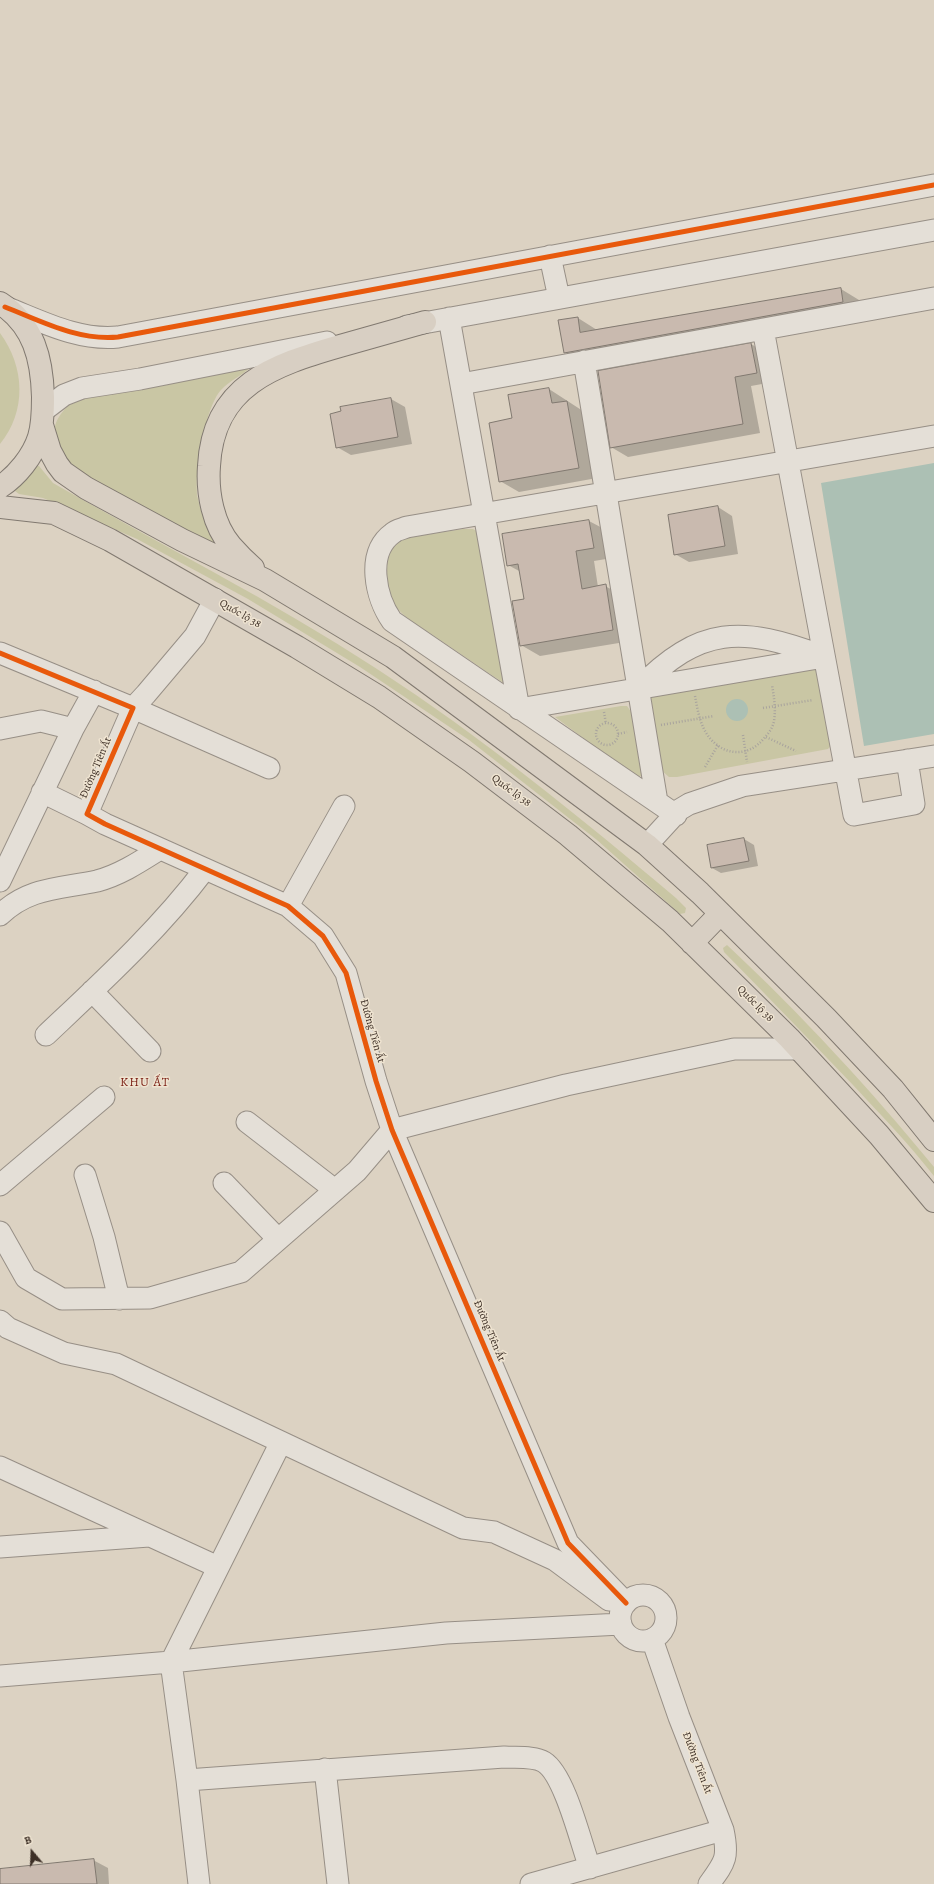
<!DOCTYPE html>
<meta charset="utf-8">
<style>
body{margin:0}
#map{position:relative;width:934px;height:1884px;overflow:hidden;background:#dcd2c2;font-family:Alegreya,serif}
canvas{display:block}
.north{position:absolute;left:12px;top:1832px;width:40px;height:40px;-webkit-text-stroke:3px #efe4d1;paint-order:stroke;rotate:341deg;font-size:11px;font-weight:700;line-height:16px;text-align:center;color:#3d2f26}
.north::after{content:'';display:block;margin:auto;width:14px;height:18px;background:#3d2f26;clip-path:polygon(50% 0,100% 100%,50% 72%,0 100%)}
</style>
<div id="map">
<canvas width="934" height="1884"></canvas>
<div class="north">B</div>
</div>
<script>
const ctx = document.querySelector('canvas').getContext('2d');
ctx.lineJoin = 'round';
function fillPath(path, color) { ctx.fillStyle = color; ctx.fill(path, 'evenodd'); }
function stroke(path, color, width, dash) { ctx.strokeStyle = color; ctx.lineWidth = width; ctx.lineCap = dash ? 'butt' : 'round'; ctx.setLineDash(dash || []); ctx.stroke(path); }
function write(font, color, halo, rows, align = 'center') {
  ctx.font = font + ' Alegreya,serif'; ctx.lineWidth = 3; ctx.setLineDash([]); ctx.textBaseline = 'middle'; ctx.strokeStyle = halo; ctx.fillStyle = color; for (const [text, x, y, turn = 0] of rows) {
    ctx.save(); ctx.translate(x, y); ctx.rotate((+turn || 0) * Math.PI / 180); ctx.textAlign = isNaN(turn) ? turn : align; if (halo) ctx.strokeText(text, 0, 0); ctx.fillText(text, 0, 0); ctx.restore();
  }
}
fillPath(new Path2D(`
 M0,333c25,34 27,78 0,111z
 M252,366c-9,9 -23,15 -31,24 -16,17 -28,87 -23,109 4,20 14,36 23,53l-145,-82c-23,-30 -33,-42 -2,-70z
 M37,466h2l14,17c108,62 220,118 324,186 105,68 203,148 299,229l10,10 -1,5 -5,1 -83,-74 -128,-100 -109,-73 -112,-68 -111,-60 -94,-41 -24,-4 -4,-3 1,-4z
 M463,529h10l5,3 27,152c-24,-16 -47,-32 -71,-48 -12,-8 -28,-17 -37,-28 -9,-13 -10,-27 -10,-41 1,-15 6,-23 19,-29z
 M818,667l14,77 -4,5 -151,28h-8l-8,-7 -11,-68 1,-6z
 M621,706h6l5,7 9,56v7h-7l-79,-59z
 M727,945c72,67 145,146 207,222v9c-25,-32 -53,-61 -81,-91 -43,-45 -86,-89 -129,-133l-1,-4z`), '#c9c6a4');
fillPath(new Path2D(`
 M934,463v271l-70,12 -43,-263z
 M726 710a11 11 0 1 1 22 0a11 11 0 1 1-22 0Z`), '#acc0b4');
fillPath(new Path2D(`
 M841,289l18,11 3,13 -278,50 -19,-11 13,-34 19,12z
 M751,344l17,10 5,28 -22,4 9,47 -132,24 -17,-10z
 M549,389l37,24 11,65 -78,14 -19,-11 14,-62z
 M391,399l14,8 7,37 -61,11 -14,-8 5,-35z
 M718,507l14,9 6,38 -49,8 -14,-8z
 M589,521l19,10 4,27 -18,3 4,26 7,-1 19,10 7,45 -91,15 -19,-11 4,-45 -4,-28 -13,-7z
 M744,839l10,6 4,21 -37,7 -9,-5 -4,-22z
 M93,1860l15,8 1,16h-109v-14z`), '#0003');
const building = new Path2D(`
 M841,288l2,14 -279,51 -6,-33 20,-3 2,15z
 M751,343l6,30 -22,4 8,47 -133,24 -12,-77z
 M549,388l3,15 15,-2 12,67 -80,14 -10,-59 23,-5 -4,-23z
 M391,398l7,39 -62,11 -6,-34 11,-3 -1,-4z
 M718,506l7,40 -51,9 -6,-40z
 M589,520l5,28 -18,3 6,38 24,-5 7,46 -93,16 -8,-45 12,-2 -6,-35 -11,2 -5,-32z
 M744,838l5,23 -38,7 -4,-23z
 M94,1859l3,25h-97v-15z`);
fillPath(building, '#c9baaf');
stroke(building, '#817970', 1);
const minor = new Path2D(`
 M550,256l9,42
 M5,307c36,14 73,34 113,30l816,-152
 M449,318l70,391 305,-52
 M407,326l527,-96
 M763,329l91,486 60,-11 -7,-44
 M584,361l73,441
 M461,384l473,-86
 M43,411l21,-16 18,-7 58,-9 187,-37
 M215,599l-20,37 -49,58 -13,14 136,60
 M0,653l133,55 -46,106 18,10 183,82 35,30 23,37 30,108 16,49 176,413 58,60
 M638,689c62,-64 104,-63 184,-33
 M0,729l41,-8 32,8
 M42,792l45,22
 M676,815l-284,-194c-16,-23 -27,-68 1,-88 3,-3 9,-4 14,-6l527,-91
 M647,845l32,-35 10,-6 53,-18 192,-30
 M0,881l73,-152 21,-38
 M288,906l56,-100
 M0,915c29,-28 60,-26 97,-34 23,-6 44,-20 63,-32
 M92,991l58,60
 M46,1035c55,-52 113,-105 159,-166
 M247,1122l88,68
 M85,1175l19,62 15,62
 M224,1183l54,56
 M0,1185l104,-88
 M0,1232l26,46 36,21 88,-1 91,-26 116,-101 35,-41 174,-45 168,-36h66
 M0,1321l8,7 56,25 52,11 347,164 31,4 61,28 54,40
 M281,1442l-110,220 16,118 317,-23c12,1 30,-1 40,5 21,13 37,82 46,106
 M0,1467l218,100
 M0,1547l149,-11
 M620 1618a23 23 0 1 1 46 0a23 23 0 1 1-46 0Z
 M652,1639l27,78 44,113c6,28 2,32 -14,54
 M0,1676l171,-14 275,-29 175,-9
 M325,1769l13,115
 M187,1780l12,104
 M531,1884l192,-54`);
const highway = new Path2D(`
 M0,303c34,22 42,56 43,94 0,13 0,27 -4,40 -6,19 -22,39 -39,50
 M42,425l8,26 7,13 6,8 23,16 96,52 83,40 128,77 254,188 53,48 126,125 67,71 41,51
 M0,507l54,6 56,27 187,107 82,50 93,65 96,73 102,86 119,117 90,97 55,66
 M253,568c-8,-7 -15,-14 -22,-22 -18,-21 -24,-53 -22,-80 4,-81 65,-101 131,-120 29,-8 57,-16 85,-24
 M692,943l28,-29`);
stroke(minor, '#978f86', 23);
stroke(highway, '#817970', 24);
stroke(new Path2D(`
 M695,696c2,11 4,23 9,33 13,26 43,32 61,8 4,-4 8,-10 9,-16 2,-12 0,-24 -2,-36
 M763,708l50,-8
 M604,712l2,12
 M596 734a11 11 0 1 1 22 0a11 11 0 1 1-22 0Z
 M661,725l53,-9
 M618,734l9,-2
 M743,735l4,27
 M766,737l30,14
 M705,767l13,-22`), '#a8a39d', 2.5, [1, 2]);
stroke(minor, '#e4dfd7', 21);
stroke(highway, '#d8cfc3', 22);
stroke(new Path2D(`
 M5,307c36,14 73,34 113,30l816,-152
 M0,653l133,55 -46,106 18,10 183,82 35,30 23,37 30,108 16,49 176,413 58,60`), '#e8590c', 5);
write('11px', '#3d2f26', '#efe4d1', [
 ["Quốc lộ 38",240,614,30],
 ["Đường Tiên Ất",96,768,-67],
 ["Quốc lộ 38",511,791,37],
 ["Quốc lộ 38",755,1004,45],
 ["Đường Tiên Ất",372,1031,74],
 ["Đường Tiên Ất",489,1331,67],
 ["Đường Tiên Ất",697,1763,69]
]);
ctx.letterSpacing = '1px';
write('13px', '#7a1f14', '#efe4d1', [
 ["KHU ẤT",145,1083]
]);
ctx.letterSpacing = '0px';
</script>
